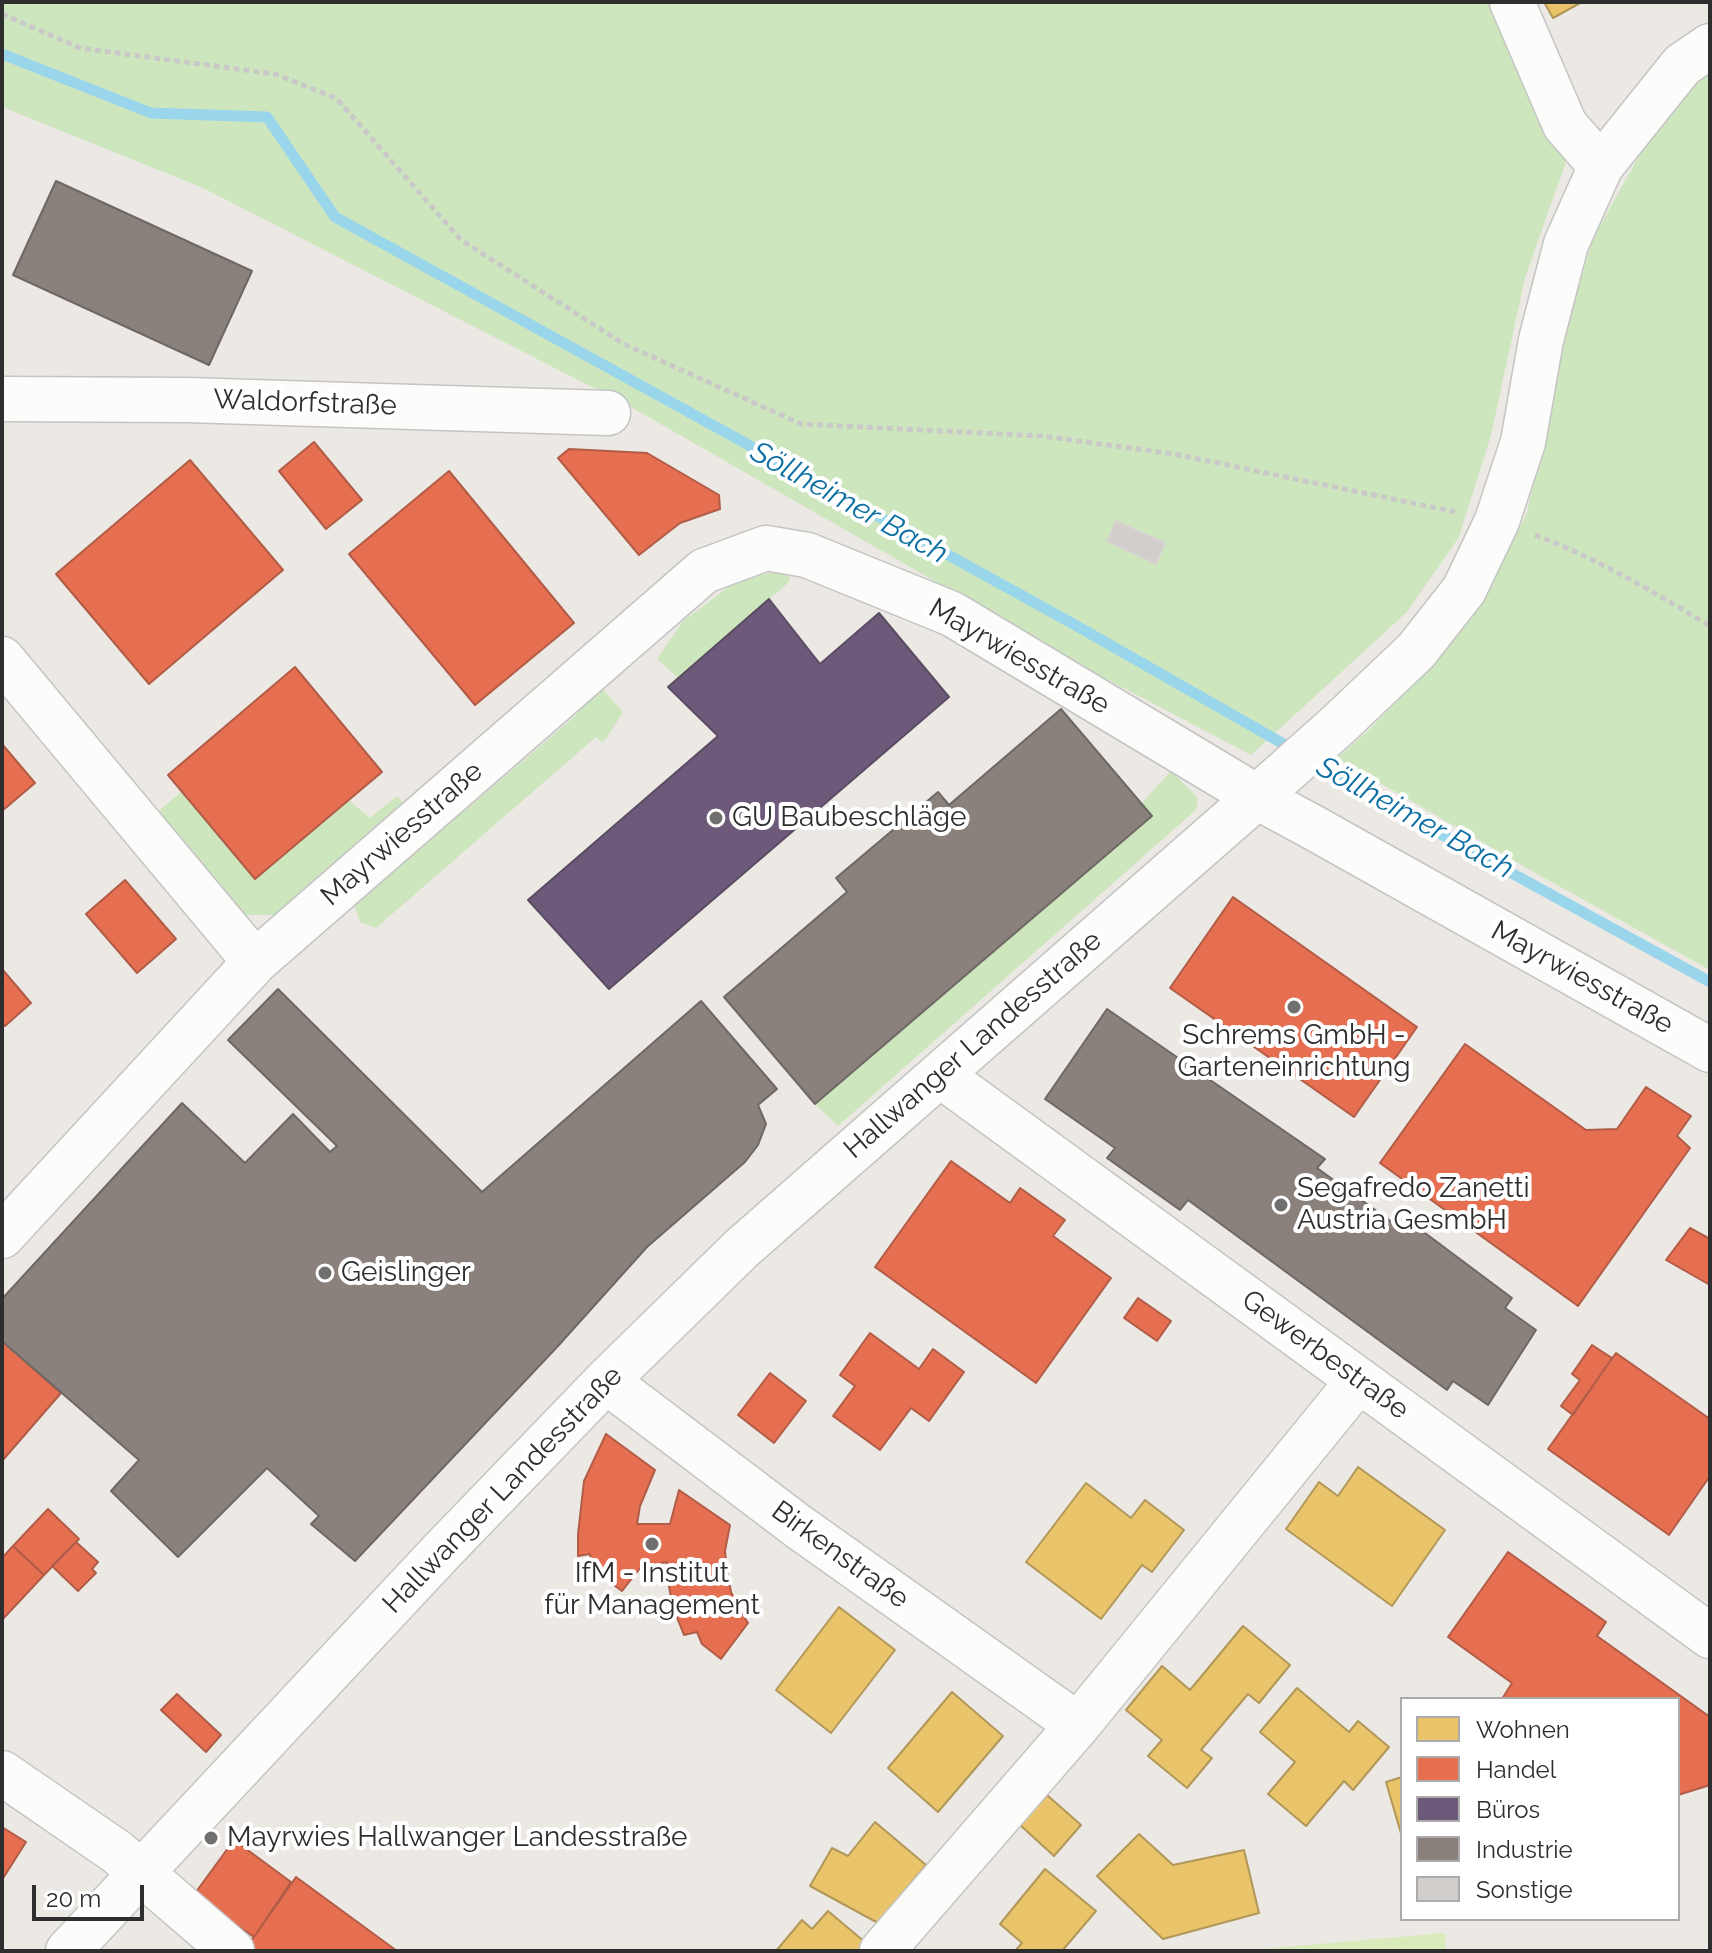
<!DOCTYPE html>
<meta charset="utf-8">
<style>
body{margin:0}
#map{position:relative;width:1712px;height:1953px;overflow:hidden;background:#ece8e4;font-family:Raleway,sans-serif}
canvas{display:block}
.frame{position:absolute;inset:0;border:4px solid #2e2e2e;pointer-events:none}
.legend{position:absolute;left:1400px;top:1697px;width:280px;height:224px;box-sizing:border-box;background:#fff;border:2px solid #ababab;margin:0;padding:10px 14px;list-style:none;font-size:24px;color:#2e2e2e}
.legend li{display:flex;align-items:center;gap:16px;height:40px}
.legend b{width:40px;border:2px solid #ababab}
.scale{position:absolute;left:32px;top:1885px;width:112px;height:36px;box-sizing:border-box;border:4px solid #2e2e2e;border-top:0;padding-left:10px;font-size:24px;line-height:28px;white-space:nowrap;color:#2e2e2e;-webkit-text-stroke:6px #fff;paint-order:stroke}
</style>
<div id="map">
<canvas width="1712" height="1953"></canvas>
<div class="frame"></div>
<ul class="legend">
<li><b style="height:22px;background:#e9c46a"></b>Wohnen</li>
<li><b style="height:22px;background:#e76f51"></b>Handel</li>
<li><b style="height:22px;background:#6d597a"></b>Büros</li>
<li><b style="height:22px;background:#8a817c"></b>Industrie</li>
<li><b style="height:22px;background:#d1cecb"></b>Sonstige</li>
</ul>
<div class="scale">20 m</div>
</div>
<script>
const ctx = document.querySelector('canvas').getContext('2d');
ctx.lineJoin = 'round';
function fillPath(path, color) { ctx.fillStyle = color; ctx.fill(path, 'evenodd'); }
function stroke(path, color, width, dash) { ctx.strokeStyle = color; ctx.lineWidth = width; ctx.lineCap = dash ? 'butt' : 'round'; ctx.setLineDash(dash || []); ctx.stroke(path); }
function write(font, color, halo, rows, align = 'center') {
  ctx.font = font + ' Raleway,sans-serif'; ctx.lineWidth = 8; ctx.setLineDash([]); ctx.textBaseline = 'middle'; ctx.strokeStyle = halo; ctx.fillStyle = color; for (const [text, x, y, turn = 0] of rows) {
    ctx.save(); ctx.translate(x, y); ctx.rotate((+turn || 0) * Math.PI / 180); ctx.textAlign = isNaN(turn) ? turn : align; if (halo) ctx.strokeText(text, 0, 0); ctx.fillText(text, 0, 0); ctx.restore();
  }
}
fillPath(new Path2D(`
 M2,2h1501l63,160 -41,116 -34,157 -32,102 -52,75 -156,143 -154,-81 -468,-268 -426,-218 -201,-81z
 M1710,71v899l-171,-95 -202,-117 33,-29 70,-71 52,-78 35,-67 34,-166 32,-109 46,-82 57,-74z
 M791,569l-2,13 -111,96 -21,-19 25,-37 57,-43z
 M600,686l23,26 -17,27 -4,4 -6,-6 -220,191 -16,-6 -6,-17 219,-187z
 M1171,771l27,27 -2,12 -358,316 -23,-22 337,-288 -11,-12z
 M182,791l73,88 94,-79 21,18 27,-22 8,8 -130,111h-34l-87,-100z`), '#cee6be');
fillPath(new Path2D(`
 M1445,1933l1,18h-196v-1z`), '#d9eabb');
const homes = new Path2D(`
 M1544,2h38l-29,16z
 M1358,1467l87,63 -53,76 -106,-77 33,-47 19,14z
 M1086,1483l45,35 14,-18 39,30 -32,42 -10,-7 -41,54 -75,-57z
 M839,1607l56,43 -64,83 -55,-43z
 M1243,1626l47,39 -31,38 -11,-9 -47,56 11,8 -25,30 -39,-32 14,-16 -36,-30 36,-44 28,24z
 M1297,1688l52,44 9,-11 31,26 -36,43 -9,-9 -38,45 -38,-32 27,-32 -35,-30z
 M952,1692l51,44 -65,76 -50,-44z
 M1402,1777v60l-16,-55z
 M1047,1795l34,30 -27,31 -34,-31z
 M875,1822l51,43 -48,58 -68,-37 22,-38 16,8z
 M1139,1834l34,31 71,-15 15,63 -96,26 -66,-63z
 M1045,1869l51,42 -34,40h-47l7,-8 -22,-19z
 M828,1911l38,32 -7,8h-83l26,-31 10,9z`);
fillPath(homes, '#e9c46a');
stroke(homes, '#b19758', 2);
const shops = new Path2D(`
 M314,442l48,58 -36,29 -47,-58z
 M569,449l78,4 72,42 1,14 -40,14 -41,32 -81,-97z
 M190,460l93,110 -134,114 -93,-110z
 M449,471l125,152 -99,82 -126,-151z
 M295,667l87,105 -127,107 -87,-104z
 M2,744l33,39 -33,28z
 M125,880l51,59 -39,34 -51,-59z
 M1233,897l184,130 -63,90 -184,-129z
 M2,969l29,34 -26,23 -3,-3z
 M1465,1044l121,86 31,-1 29,-42 45,29 -14,20 13,12 -112,158 -198,-143z
 M951,1161l59,42 10,-15 45,32 -12,16 58,42 -75,105 -161,-116z
 M1690,1228l20,11v46l-44,-25z
 M1138,1298l33,23 -14,20 -33,-23z
 M870,1333l49,36 14,-20 31,23 -35,49 -18,-13 -31,42 -47,-34 22,-30 -15,-11z
 M2,1341l59,52 -59,68z
 M1592,1345l20,13 -39,57 -12,-9 19,-26 -8,-6z
 M1616,1353l94,66v57l-41,59 -121,-86z
 M770,1373l36,28 -32,42 -36,-28z
 M606,1434l49,36 -15,36 -3,18h33l9,-34 51,35 -5,26 2,20 4,21 8,17 9,14 -27,36 -19,-15 -5,-12 -13,3 -12,-30 -4,-26 -1,-17 -26,5 -19,24 -30,-22 -2,-15 -12,2v-22l6,-53z
 M48,1509l31,30 -35,36 -31,-29z
 M76,1542l22,20 -6,7 4,4 -18,18 -26,-25z
 M13,1546l31,29 -42,45v-62z
 M1508,1552l98,70 -9,14 113,81v68l-32,10v-96h-176l10,-16 -64,-46z
 M177,1694l44,41 -15,17 -45,-42z
 M2,1827l24,15 -24,38z
 M234,1840l57,42 -37,55 -61,-41z
 M296,1877l101,74h-150l-4,-2 11,-12z`);
fillPath(shops, '#e76f51');
stroke(shops, '#b05c46', 2);
const offices = new Path2D(`
 M769,599l51,65 59,-51 70,84 -340,292 -81,-89 190,-164 -50,-49z`);
fillPath(offices, '#6d597a');
stroke(offices, '#5a4c63', 2);
const industry = new Path2D(`
 M56,181l196,90 -43,94 -196,-90z
 M1061,709l91,107 -337,288 -91,-107 123,-105 -11,-14 102,-86 11,13z
 M278,989l204,203 219,-191 76,88 -19,16 8,19 -8,21 -13,17 -98,85 -89,99 -203,215 -44,-37 8,-8 -52,-48 -89,89 -67,-66 28,-31 -137,-119v-42l180,-196 63,60 48,-49 37,38 7,-6 -109,-106z
 M1107,1009l218,150 -8,9 86,62 6,-9 103,77 -7,10 31,22 -48,75 -35,-24 -6,9 -259,-190 -8,10 -73,-52 8,-10 -70,-49z`);
fillPath(industry, '#8a817c');
stroke(industry, '#6e6865', 2);
stroke(new Path2D(`
 M2,54l149,59 116,4 68,100 733,404 226,129
 M1312,761l143,81 255,140`), '#99d6ec', 11);
const building = new Path2D(`
 M1116,521l49,22 -9,21 -49,-23z`);
fillPath(building, '#d1cecb');
stroke(building, '#d7d4d0', 2);
const minor = new Path2D(`
 M1512,2l53,123 36,41
 M2,399l184,1 422,13
 M2,659l253,303
 M940,1075l770,561
 M2,1236l253,-274 449,-391 62,-23 41,7 145,59 305,183 59,32 394,221
 M606,1381l193,146 279,198
 M2,1773l115,79 115,99
 M68,1951l374,-400 164,-170 136,-133 515,-451 81,-72 78,-74 48,-61 33,-69 26,-79 18,-102 25,-96 35,-78 81,-101 28,-19
 M882,1951l196,-226 281,-345`);
stroke(minor, '#c5c4c5', 47);
stroke(new Path2D(`
 M2,14l78,34 195,26 61,24 125,142 163,104 177,80 241,12 132,18 282,58
 M1535,535c61,23 119,57 175,91`), '#c9c9c8', 5, [6, 4]);
stroke(minor, '#fcfcfb', 44);
for (const [x, y, r, color] of [
 [716,818,8,"#706f6e"],
 [1294,1007,8,"#706f6e"],
 [1281,1205,8,"#706f6e"],
 [325,1273,8,"#706f6e"],
 [652,1544,8,"#706f6e"],
 [211,1838,8,"#706f6e"]
]) { const dot = new Path2D(); dot.arc(x, y, r, 0, 2 * Math.PI); ctx.fillStyle = color; ctx.fill(dot); stroke(dot, '#fff', 3); }
write('28px', '#2e2e2e', '#fff', [
 ["Waldorfstraße",305,403,2],
 ["Mayrwiesstraße",1019,657,30],
 ["Mayrwiesstraße",402,834,-41],
 ["Mayrwiesstraße",1582,978,29],
 ["Hallwanger Landesstraße",973,1045,-41],
 ["Gewerbestraße",1325,1355,36],
 ["Hallwanger Landesstraße",503,1490,-46],
 ["Birkenstraße",840,1555,36]
]);
write('28px', '#2e2e2e', '#fff', [
 ["GU Baubeschläge",732,818],
 ["Schrems GmbH -",1294,1036,"center"],
 ["Garteneinrichtung",1294,1068,"center"],
 ["Segafredo Zanetti",1297,1189],
 ["Austria GesmbH",1297,1221],
 ["Geislinger",341,1273],
 ["IfM - Institut",652,1574,"center"],
 ["für Management",652,1606,"center"],
 ["Mayrwies Hallwanger Landesstraße",227,1838]
], 'left');
write('italic 30px', '#0d6fa3', '#fff', [
 ["Söllheimer Bach",849,503,29],
 ["Söllheimer Bach",1415,818,29]
]);
</script>
